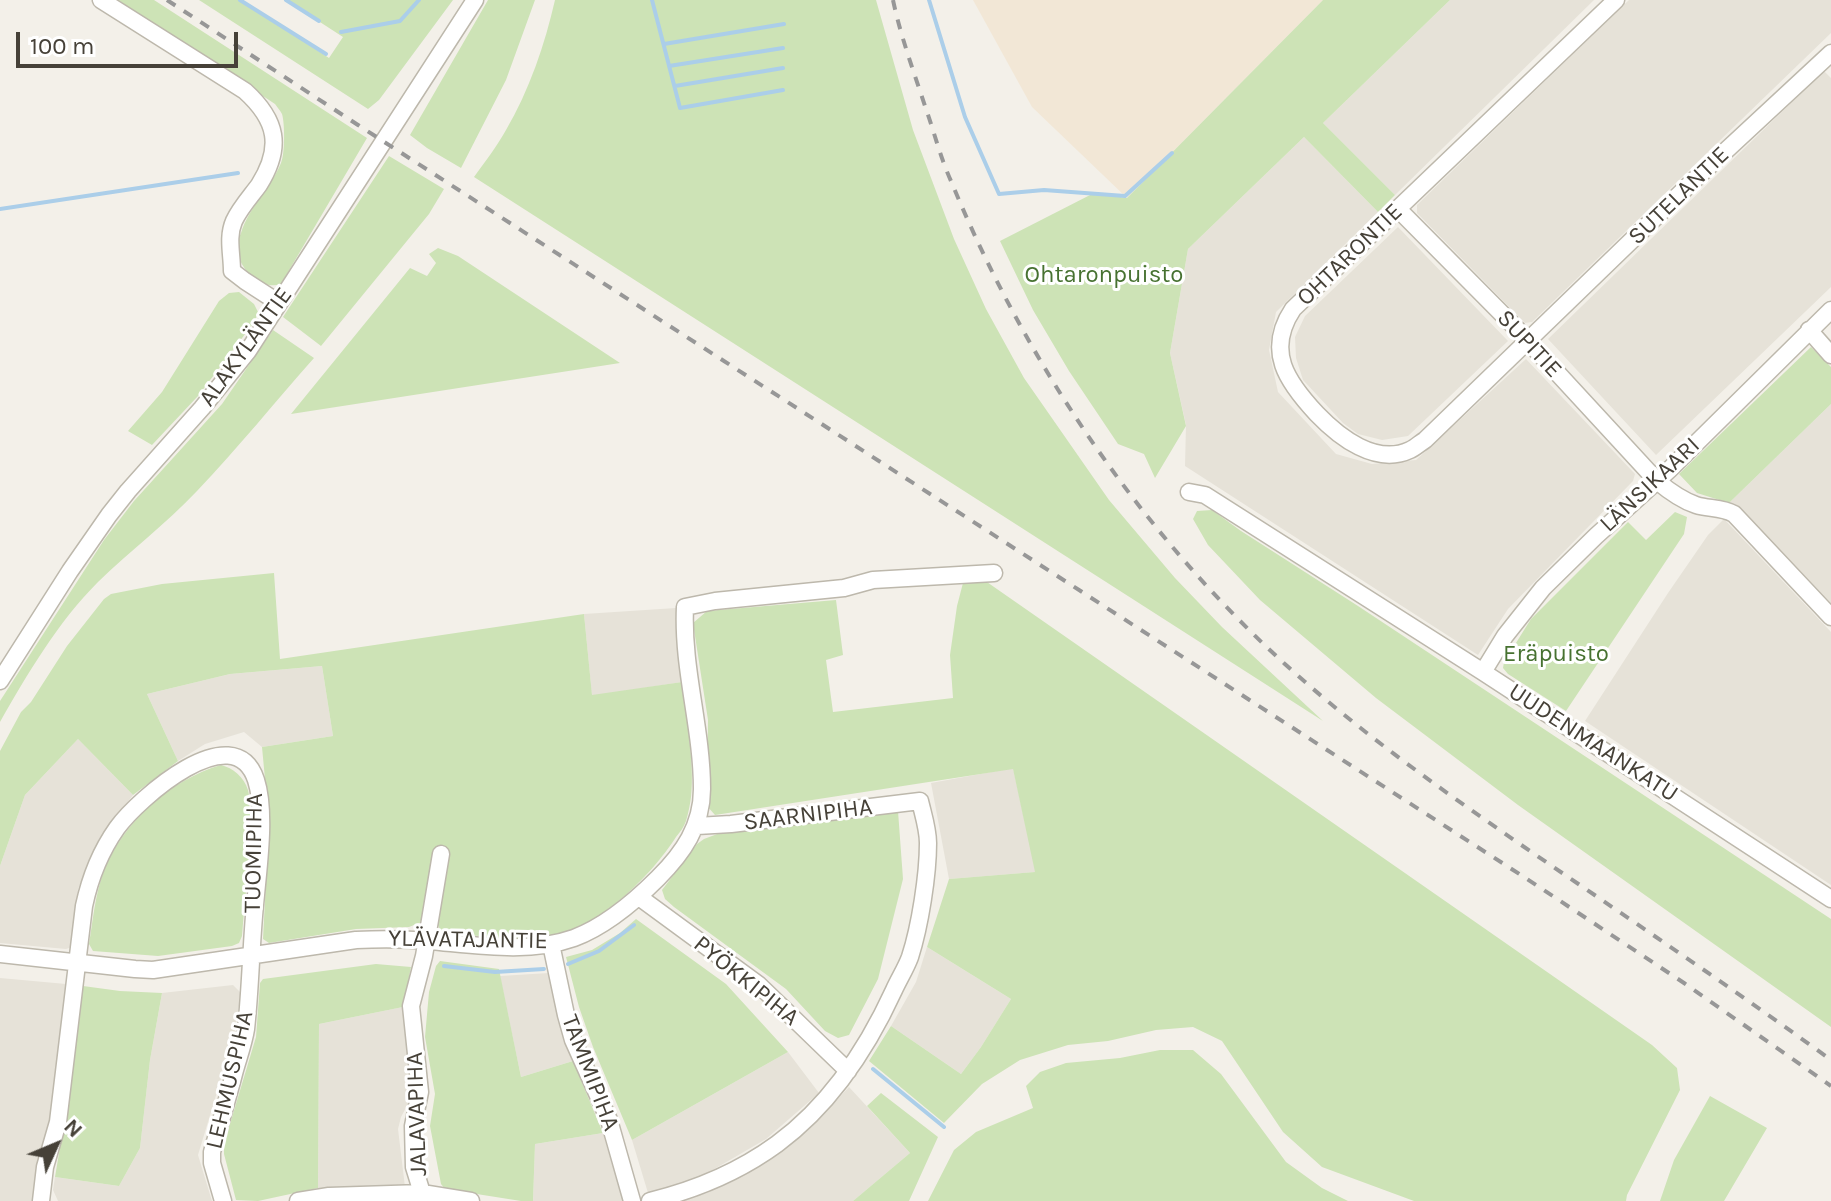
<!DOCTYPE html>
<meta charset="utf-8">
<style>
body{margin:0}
#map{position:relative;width:1831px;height:1201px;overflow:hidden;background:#f3f0e9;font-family:Karla,sans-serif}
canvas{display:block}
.north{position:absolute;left:16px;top:1105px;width:80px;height:80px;-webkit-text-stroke:6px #fff;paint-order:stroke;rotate:46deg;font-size:22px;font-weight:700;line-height:32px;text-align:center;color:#464138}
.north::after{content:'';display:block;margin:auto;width:28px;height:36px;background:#464138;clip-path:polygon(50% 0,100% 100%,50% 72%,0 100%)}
.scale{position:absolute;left:16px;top:32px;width:222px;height:36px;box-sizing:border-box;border:4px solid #464138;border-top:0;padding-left:10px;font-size:24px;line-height:28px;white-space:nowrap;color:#464138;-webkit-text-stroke:6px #fff;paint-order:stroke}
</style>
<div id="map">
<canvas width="1831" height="1201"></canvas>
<div class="north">N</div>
<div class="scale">100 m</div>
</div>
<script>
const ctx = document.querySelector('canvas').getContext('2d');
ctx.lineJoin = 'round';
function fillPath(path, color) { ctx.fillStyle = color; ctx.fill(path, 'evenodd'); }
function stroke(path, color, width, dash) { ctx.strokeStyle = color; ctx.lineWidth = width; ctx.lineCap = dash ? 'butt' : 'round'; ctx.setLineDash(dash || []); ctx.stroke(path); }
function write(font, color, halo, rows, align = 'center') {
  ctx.font = font + ' Karla,sans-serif'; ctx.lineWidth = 6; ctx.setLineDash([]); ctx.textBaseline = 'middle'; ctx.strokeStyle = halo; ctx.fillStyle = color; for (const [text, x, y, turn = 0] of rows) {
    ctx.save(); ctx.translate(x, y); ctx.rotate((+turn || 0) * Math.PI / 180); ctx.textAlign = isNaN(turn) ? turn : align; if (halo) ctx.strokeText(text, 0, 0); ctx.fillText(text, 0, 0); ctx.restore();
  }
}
fillPath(new Path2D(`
 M1450,0h144l-199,195 -72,-72z
 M1629,0h202v33l-299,289 -7,1 -108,-110v-8z
 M1824,71l7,7v209l-175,168 -108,-116z
 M1304,137l74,75 -102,100 -7,38 9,42 58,62 36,10 44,-4 110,-101 109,115 -2,7 -125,128 -30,46 -293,-189 1,-41 -16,-72 18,-104z
 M1398,227l110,114 -100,95 -26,4 -24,-6 -15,-11 -40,-43 -7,-22 -1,-21 10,-21z
 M1831,404v203l-102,-104z
 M1724,519l107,113v253l-246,-164 83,-128 40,-58z
 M676,608l6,74 -90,14 -8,-82z
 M322,666l11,70 -71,11 -18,-15 -39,12 -27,17 -31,-67 83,-20z
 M78,739l55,56 -34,44 -21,50 -6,58 -6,2 -66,-6v-77l25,-71z
 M1013,768l23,104 -87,7 -18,-96z
 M927,947l84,52 -30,48 -20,27 -70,-48 25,-44z
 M549,973l17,72 7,16 -52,16 -21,-101z
 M0,978l66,6 -17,143 -13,40 -3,34h-33z
 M233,985l8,8 -7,43 -36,119 14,46h-154l-5,-11 2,-13 64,9 21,-38 10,-88 12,-67z
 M403,1007l9,83 -3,12 -8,15 -3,12 7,58 -87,1 1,-164z
 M788,1052l31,41 -53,46 -62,36 -25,10 -31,8 -16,-53z
 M849,1087l61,66 -57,48h-175l29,-8 68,-37 39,-32z
 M603,1133l20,68h-90l2,-57z`), '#e6e2d8');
fillPath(new Path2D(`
 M973,0h350l-196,198 -95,-91z`), '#f2e7d6');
fillPath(new Path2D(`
 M118,0h36l213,138 -86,146c-17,6 -37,-10 -42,-27 -2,-6 -1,-18 2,-24 8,-26 30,-45 40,-70 4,-9 4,-39 1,-49 -2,-4 -5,-7 -7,-10z
 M199,0h41l89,58 14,-21 -57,-37h167l-74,100 -11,9z
 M488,0h47l-29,80 -45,88 -34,-20 -17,-13z
 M555,0h321l37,130 41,109 32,70 38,69 85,122 66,78 47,49 101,94 -849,-544c11,-15 23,-31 32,-47 23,-39 39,-86 49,-130z
 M1323,0h127l-127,123 72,72 -17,17 -74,-75 -116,112 -18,104 16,73 -31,52 -11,-24 -26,-10 -49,-73 -36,-61 -33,-69 94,-48 33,5z
 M389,156l55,33 -15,25 -108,132 -38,-29z
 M438,248l20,8 162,107 -329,51 119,-146 17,8 9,-13 -7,-9z
 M239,292l15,12 4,8 -3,9 -57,75 -46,49 -24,-14 34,-39 57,-91 10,-8z
 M273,330l41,28c-39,44 -76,90 -117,133 -31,33 -67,60 -99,91 -40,40 -70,91 -98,140v-21l104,-161 30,-39 88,-97z
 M1811,347l20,20v37l-102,99 -32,-10 -18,-19z
 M1212,510l29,21 117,75 473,313v108l-313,-222 -142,-107 -116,-98 -52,-55 -15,-26 4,-8z
 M1675,512l12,5 -3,17 -118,177 -58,-37 -5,-6 1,-6 27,-43 97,-97 18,18z
 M274,573l6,86 304,-45 8,81 90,-13c4,34 13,82 9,115 -1,8 -3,17 -5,24 -2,6 -6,11 -10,16 -25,39 -78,92 -126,99 -36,5 -73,0 -109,-4l-3,-7 9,-67 -25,64 -13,5 -53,2 -87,14 -6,-4 6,-117 -7,-75 71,-11 -11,-70 -92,8 -83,20 31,67 -45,34 -55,-56 -53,56 -25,71v-115l21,-39 10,-10 36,-56 37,-47 7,-5 51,-10z
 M984,580l668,465 25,23 3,22 -53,105 -1,6h-212l-92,-34 -39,-35 -61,-91 -29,-14 -37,3 -48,11 -40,4 -48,15 -38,24 -38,39 -75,-62 22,-35 70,48 20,-27 30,-48 -84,-52 22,-68 86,-7 -22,-103 -298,46 -8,-9 1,-86 -15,-97 14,-12 129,-11 7,55 -17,5 7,52 120,-14 -3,-43 7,-49 6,-23z
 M221,765c12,3 23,12 27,25 2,7 1,17 2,25 1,40 -5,81 -8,121l-3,7 -7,3 -74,10 -65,-5 -4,-7c4,-24 6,-50 15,-73 19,-49 66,-91 117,-106z
 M898,811l5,68 -25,100 -29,56 -11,3 -13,-7 -39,-42 -112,-82 -9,-8 -3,-9 35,-46 7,-5 16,-6z
 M636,919l90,65 62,68 -156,88 -39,-93 -14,-40 -13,-50 26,-7 28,-17z
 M440,961l59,8 22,108 52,-16 30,72 -68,11 -2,57h-12l-76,-12 -4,-5 -11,-58 5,-32 -10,-57 4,-45 7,-26z
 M376,964l35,3 -8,40 -84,17 -1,164 -60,13 -22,-1 -12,-46v-10l32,-107 4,-54 3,-4z
 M83,986l37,5 42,2 -12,67 -10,88 -21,38 -64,-9 18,-107z
 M1160,1050h33l28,24 65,88 36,26 26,13h-420l26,-51 22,-18 57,-24 -7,-22 14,-14 26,-9 54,-5z
 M881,1093l57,44 -29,64h-56l57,-48 -43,-47z
 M1710,1096l57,32 -43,73h-64l14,-41z`), '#cde3b6');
stroke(new Path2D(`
 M240,0l86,54
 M286,0l33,21
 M652,0l28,108 103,-18
 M929,0l36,117 34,77 45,-4 81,6 47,-43
 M341,32l59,-11 19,-21
 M664,44l120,-20
 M669,66l114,-18
 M675,86l108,-18
 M0,209l238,-36
 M568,964l31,-13 35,-26
 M444,966l51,6 49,-3
 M873,1069l71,58`), '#abcee9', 4);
const minor = new Path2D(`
 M101,0l144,91c32,29 38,56 14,94 -8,11 -19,23 -25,36 -7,16 -2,33 -2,50l13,10 34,22
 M1616,0l-323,309c-28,42 -6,73 24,105 22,23 59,52 93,36 5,-2 10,-7 15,-10l266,-257 140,-130
 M1398,209l117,118 142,154c12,10 24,19 39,24 12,4 26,2 38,9l97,103
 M1809,330l22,25
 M1189,492l16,3 278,177 348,227
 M1483,672l22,-36 38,-48 53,-52 73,-66 162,-160
 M0,681l70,-110 39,-56 19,-24 74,-83 46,-57 227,-351
 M639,897l120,88 89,86
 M551,944l15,71 7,25 36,80 23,81
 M0,954l135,15 18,1 203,-30c25,-1 49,-1 73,1 47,4 100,13 145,-3 32,-12 60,-36 84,-60 25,-25 44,-52 44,-89 0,-61 -20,-121 -17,-182l30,-6 129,-13 29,-8 121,-7
 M422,1193l-8,-26 -1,-41 7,-34 -9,-86 13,-50 17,-102
 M41,1201l4,-34 13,-45 26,-216c6,-28 16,-54 33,-78 21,-29 117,-114 139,-48 10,31 3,82 0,115 -5,44 -5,89 -10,134 -2,13 -7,27 -11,41 -7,27 -15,54 -23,82v11l11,38
 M298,1201l31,-5 93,-3 49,8
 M650,1201c45,-11 90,-30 127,-57 53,-39 90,-95 117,-154 5,-11 12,-22 16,-33 10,-31 18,-82 18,-114 0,-14 -5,-29 -8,-42l-189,23 -34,2`);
stroke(minor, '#bdb8ac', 19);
stroke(minor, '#fff', 16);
stroke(new Path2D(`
 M167,0l191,125 1166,752 160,106 147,103
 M893,0c8,38 22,75 34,112 8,23 14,47 24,69 75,182 189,351 335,484 76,69 160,128 244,186 101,69 202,137 301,209`), '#979797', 4, [10, 10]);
write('24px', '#464138', '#fff', [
 ["SUTELANTIE",1679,196,-44],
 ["OHTARONTIE",1350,255,-44],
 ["SUPITIE",1529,344,47],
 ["ALAKYLÄNTIE",246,347,-54],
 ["LÄNSIKAARI",1650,485,-43],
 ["UUDENMAANKATU",1593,743,33],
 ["SAARNIPIHA",808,815,-7],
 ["TUOMIPIHA",254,853,-89],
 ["YLÄVATAJANTIE",468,940,1],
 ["PYÖKKIPIHA",746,981,39],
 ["TAMMIPIHA",590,1073,69],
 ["LEHMUSPIHA",230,1080,-77],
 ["JALAVAPIHA",417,1114,-92]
]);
write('24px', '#477231', '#fff', [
 ["Ohtaronpuisto",1104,275],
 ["Eräpuisto",1556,654]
]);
</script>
